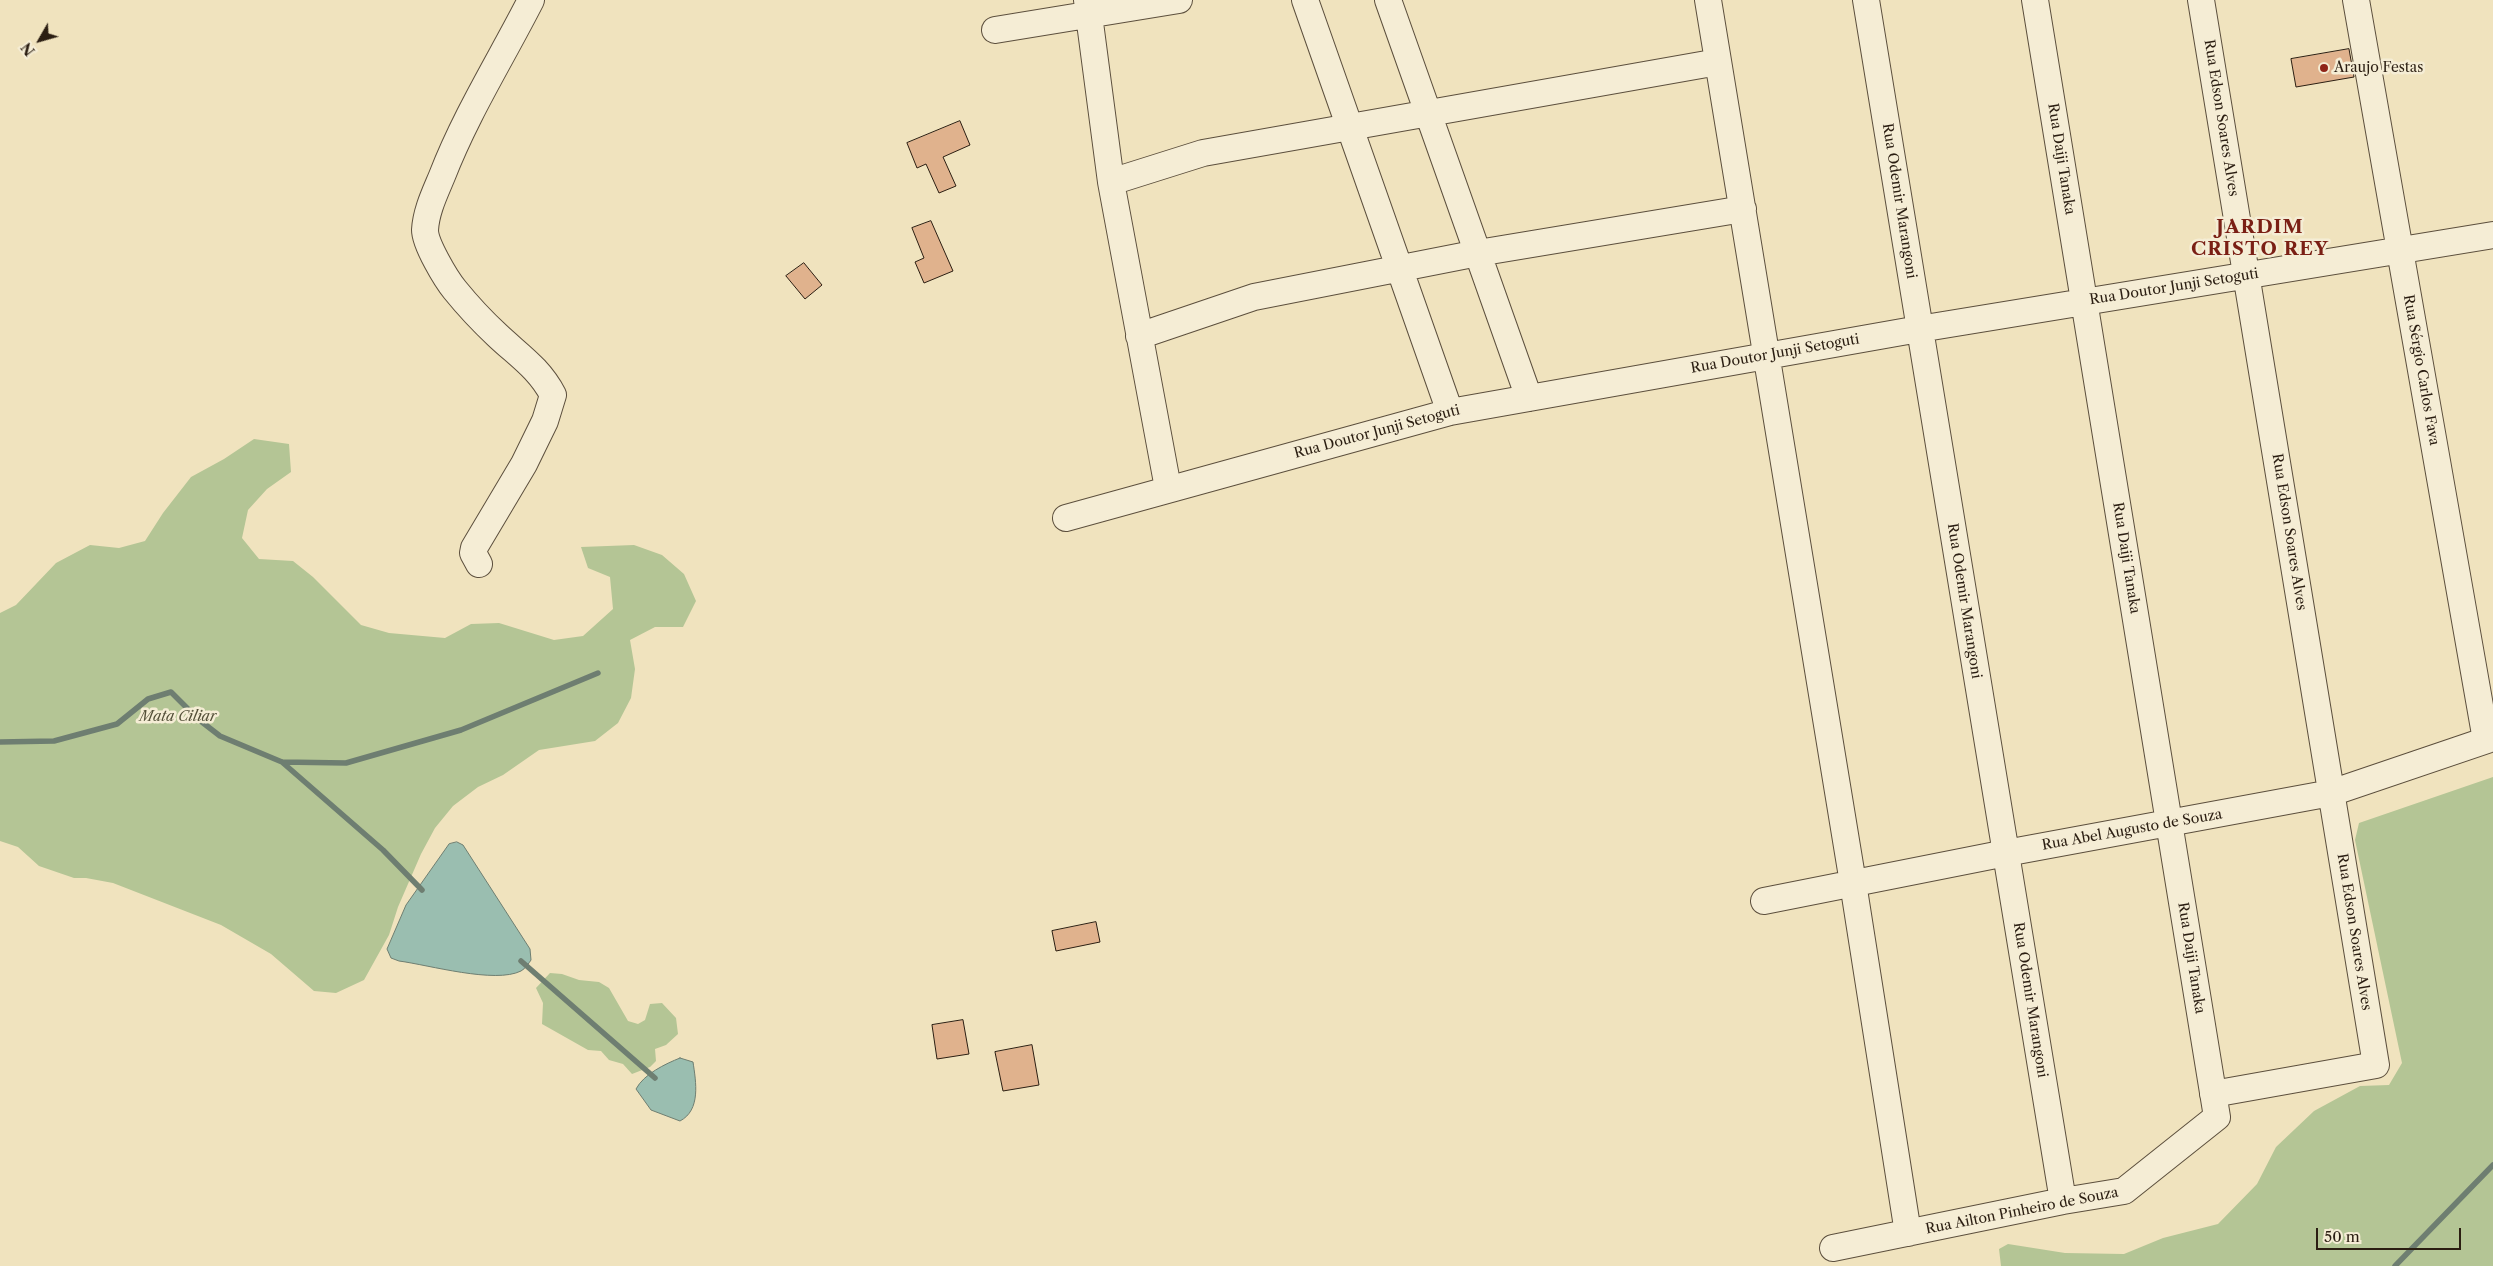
<!DOCTYPE html>
<meta charset="utf-8">
<style>
body{margin:0}
#map{position:relative;width:2493px;height:1266px;overflow:hidden;background:#f0e3be;font-family:"Libre Caslon Text",serif}
canvas{display:block}
.north{position:absolute;left:15px;top:15px;width:50px;height:50px;-webkit-text-stroke:4px #f5edd5;paint-order:stroke;rotate:232deg;font-size:14px;font-weight:700;line-height:20px;text-align:center;color:#2b1e12}
.north::after{content:'';display:block;margin:auto;width:18px;height:22px;background:#2b1e12;clip-path:polygon(50% 0,100% 100%,50% 72%,0 100%)}
.scale{position:absolute;left:2316px;top:1228px;width:145px;height:22px;box-sizing:border-box;border:2px solid #2b1e12;border-top:0;padding-left:6px;font-size:15px;line-height:18px;white-space:nowrap;color:#2b1e12;-webkit-text-stroke:4px #f5edd5;paint-order:stroke}
</style>
<div id="map">
<canvas width="2493" height="1266"></canvas>
<div class="north">N</div>
<div class="scale">50 m</div>
</div>
<script>
const ctx = document.querySelector('canvas').getContext('2d');
ctx.lineJoin = 'round';
function fillPath(path, color) { ctx.fillStyle = color; ctx.fill(path, 'evenodd'); }
function stroke(path, color, width, dash) { ctx.strokeStyle = color; ctx.lineWidth = width; ctx.lineCap = dash ? 'butt' : 'round'; ctx.setLineDash(dash || []); ctx.stroke(path); }
function write(font, color, halo, rows, align = 'center') {
  ctx.font = font + ' "Libre Caslon Text",serif'; ctx.lineWidth = 5; ctx.setLineDash([]); ctx.textBaseline = 'middle'; ctx.strokeStyle = halo; ctx.fillStyle = color; for (const [text, x, y, turn = 0] of rows) {
    ctx.save(); ctx.translate(x, y); ctx.rotate((+turn || 0) * Math.PI / 180); ctx.textAlign = isNaN(turn) ? turn : align; if (halo) ctx.strokeText(text, 0, 0); ctx.fillText(text, 0, 0); ctx.restore();
  }
}
fillPath(new Path2D(`
 M254,439l35,5 2,28 -24,17 -19,21 -6,28 17,21 34,2 20,16 48,48 28,8 56,5 26,-14 28,-1 55,17 29,-4 30,-27 -3,-32 -22,-9 -7,-21 53,-2 28,10 22,19 12,27 -13,26h-28l-25,13 5,29 -4,29 -13,25 -23,18 -56,9 -36,25 -25,12 -25,19 -18,22 -14,26 -23,53 -9,28 -25,45 -28,13 -22,-2 -43,-37 -50,-29 -108,-42 -27,-5h-12l-35,-12 -21,-19 -18,-6v-228l16,-8 40,-42 34,-18 29,3 26,-7 18,-28 28,-36 33,-18z
 M2493,777v489h-492l-2,-17 9,-5 57,9 59,1 39,-16 55,-14 39,-40 19,-37 38,-36 46,-25 29,-1 13,-22 -47,-223 4,-17z
 M550,973l12,1 17,6 20,2 10,6 19,33 10,3 7,-4 5,-16 12,-1 14,15 2,16 -12,11 -11,4 1,12 -6,6 -18,7 -9,-10 -14,-4 -8,-9 -13,-1 -46,-26 1,-21 -7,-15z`), '#b4c595');
const water = new Path2D(`
 M457,842l6,3 67,104 1,11c-2,3 -6,9 -10,11 -26,13 -92,-6 -122,-10l-8,-3 -4,-9 19,-44 43,-61z
 M680,1058l13,4c3,20 8,48 -13,59l-29,-11 -15,-21c8,-15 29,-25 44,-31z`);
fillPath(water, '#9abeb0');
stroke(water, '#6e7e71', 1);
stroke(new Path2D(`
 M0,742l54,-1 63,-17 31,-25 23,-7 27,27 22,17 62,26 64,1 115,-33 137,-57
 M282,762l101,88 39,40
 M521,961l134,117
 M2395,1266l98,-101`), '#6e7e71', 5.5);
const building = new Path2D(`
 M2349,49l5,28 -58,10 -5,-28z
 M960,121l10,24 -27,12 13,29 -17,7 -13,-29 -9,4 -10,-25z
 M931,221l22,50 -29,12 -9,-21 9,-4 -12,-30z
 M804,263l18,22 -17,14 -19,-23z
 M1096,922l4,20 -44,9 -4,-20z
 M963,1020l6,34 -32,5 -5,-34z
 M1032,1045l7,40 -36,6 -8,-39z`);
fillPath(building, '#e0b28d');
stroke(building, '#2b1e12', 1);
const minor = new Path2D(`
 M1087,0l24,182 57,306
 M1305,0l145,412
 M1388,0l141,398
 M1708,0l145,883 55,350
 M1866,0l197,1201
 M2201,0l175,1065 -163,29
 M2356,0l130,740
 M995,30l184,-30
 M1111,182l92,-29 515,-91
 M1139,336l115,-39 224,-44 265,-44
 M1066,518l384,-106 469,-83 574,-94
 M479,564l-6,-11 1,-5 50,-84 21,-43 8,-26c-14,-27 -35,-40 -56,-60 -15,-14 -29,-29 -42,-45 -9,-11 -30,-46 -30,-60 1,-19 10,-37 17,-54 24,-62 59,-117 89,-176
 M1764,901l242,-48 325,-60 162,-55
 M1833,1248l230,-47 61,-10 93,-74 -182,-1117`);
stroke(minor, '#5c4f3d', 28);
stroke(minor, '#f5edd5', 26);
for (const [x, y, r, color] of [
 [2324,68,5,"#8f2418"]
]) { const dot = new Path2D(); dot.arc(x, y, r, 0, 2 * Math.PI); ctx.fillStyle = color; ctx.fill(dot); stroke(dot, '#f5edd5', 2); }
write('14px', '#2b1e12', '#f5edd5', [
 ["Araujo Festas",2334,68]
], 'left');
write('14px', '#2b1e12', '#f5edd5', [
 ["Rua Edson Soares Alves",2221,118,81],
 ["Rua Daiji Tanaka",2061,159,81],
 ["Rua Odemir Marangoni",1899,201,81],
 ["Rua Doutor Junji Setoguti",2174,287,-9],
 ["Rua Doutor Junji Setoguti",1775,354,-10],
 ["Rua Sérgio Carlos Fava",2421,370,80],
 ["Rua Doutor Junji Setoguti",1377,432,-15],
 ["Rua Edson Soares Alves",2289,532,81],
 ["Rua Daiji Tanaka",2126,558,81],
 ["Rua Odemir Marangoni",1964,601,81],
 ["Rua Abel Augusto de Souza",2132,830,-10],
 ["Rua Edson Soares Alves",2354,932,81],
 ["Rua Daiji Tanaka",2191,958,81],
 ["Rua Odemir Marangoni",2030,1000,81],
 ["Rua Ailton Pinheiro de Souza",2022,1211,-11]
]);
write('italic 14px', '#545039', '#f5edd5', [
 ["Mata Ciliar",178,717]
]);
ctx.letterSpacing = '1px';
write('bold 19px', '#7a1f14', '#f5edd5', [
 ["JARDIM",2260,228],
 ["CRISTO REY",2260,250]
]);
ctx.letterSpacing = '0px';
</script>
